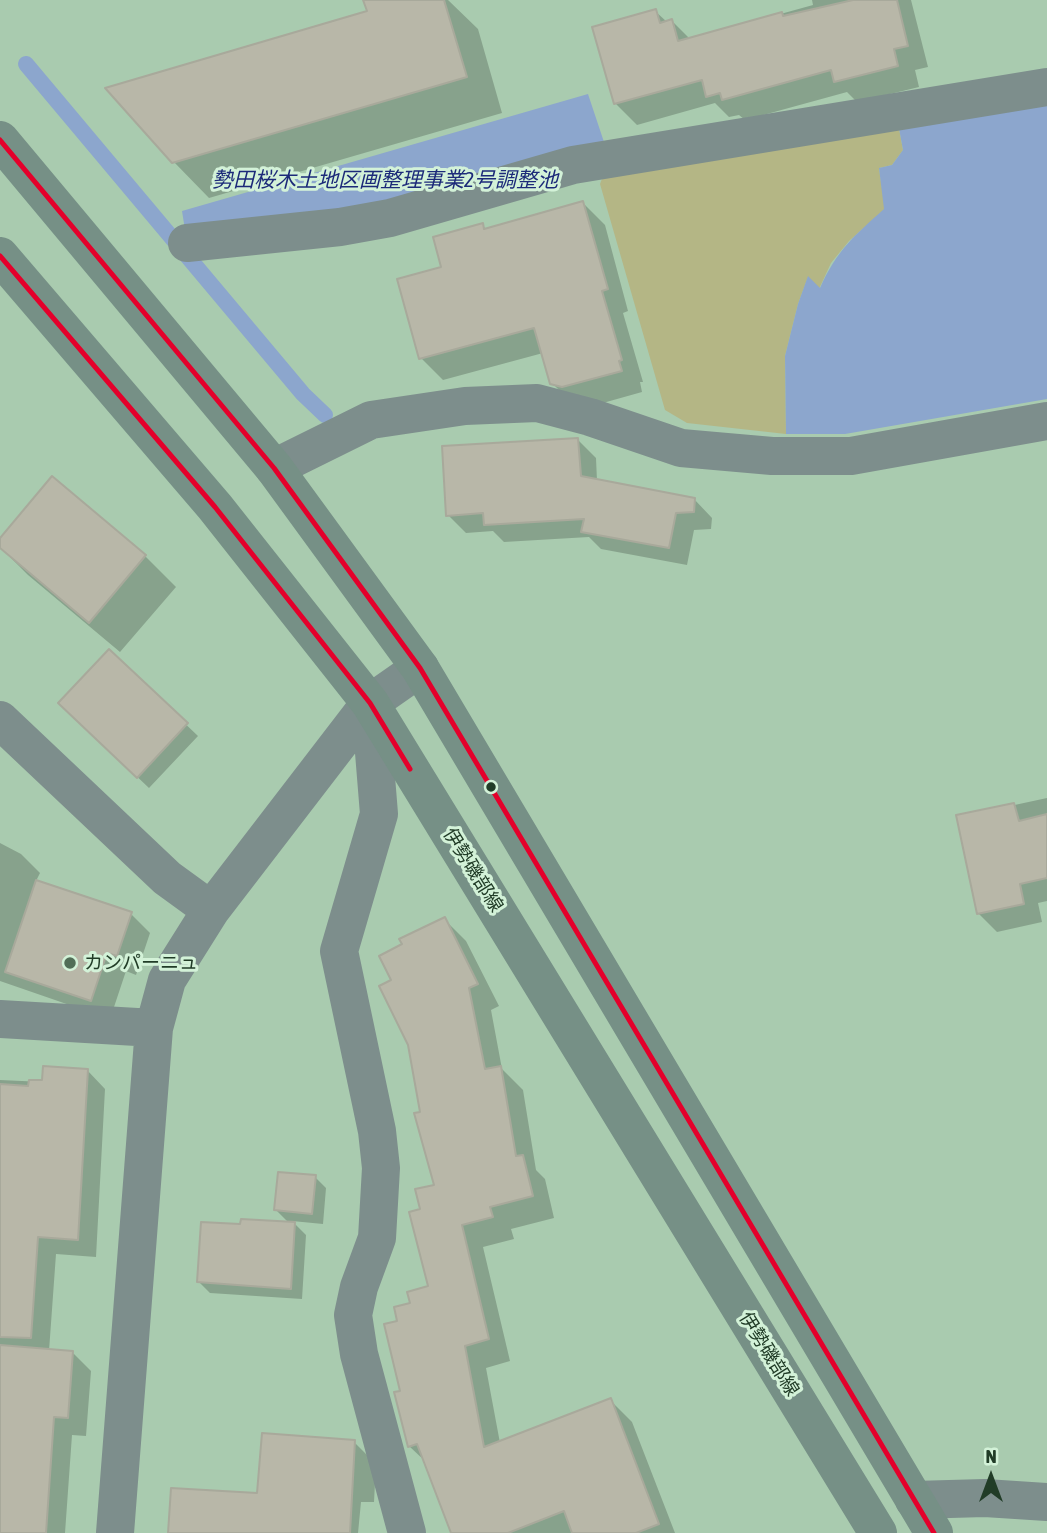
<!DOCTYPE html>
<meta charset="utf-8">
<style>
body{margin:0}
#map{position:relative;width:1047px;height:1533px;overflow:hidden;background:#a9cbaf;font-family:"Asap Condensed",sans-serif}
canvas{display:block}
.north{position:absolute;left:956px;top:1442px;width:70px;height:70px;-webkit-text-stroke:5px #d3f2d8;paint-order:stroke;rotate:0deg;font-size:19px;font-weight:700;line-height:28px;text-align:center;color:#213c27}
.north::after{content:'';display:block;margin:auto;width:24px;height:32px;background:#213c27;clip-path:polygon(50% 0,100% 100%,50% 72%,0 100%)}
</style>
<div id="map">
<canvas width="1047" height="1533"></canvas>
<div class="north">N</div>
</div>
<script>
const ctx = document.querySelector('canvas').getContext('2d');
ctx.lineJoin = 'round';
function fillPath(path, color) { ctx.fillStyle = color; ctx.fill(path, 'evenodd'); }
function stroke(path, color, width, dash) { ctx.strokeStyle = color; ctx.lineWidth = width; ctx.lineCap = dash ? 'butt' : 'round'; ctx.setLineDash(dash || []); ctx.stroke(path); }
function write(font, color, halo, rows, align = 'center') {
  ctx.font = font + ' "Asap Condensed","Noto Sans JP",sans-serif'; ctx.lineWidth = 6; ctx.setLineDash([]); ctx.textBaseline = 'middle'; ctx.strokeStyle = halo; ctx.fillStyle = color; for (const [text, x, y, turn = 0] of rows) {
    ctx.save(); ctx.translate(x, y); ctx.rotate((+turn || 0) * Math.PI / 180); ctx.textAlign = isNaN(turn) ? turn : align; if (halo) ctx.strokeText(text, 0, 0); ctx.fillText(text, 0, 0); ctx.restore();
  }
}
fillPath(new Path2D(`
 M898,123l5,27 -11,15 -13,3 6,41 -36,32 -18,22 -12,26 -11,-12 -10,27 -13,52 1,78 -99,-11 -22,-13 -65,-226 5,-13z`), '#b4b685');
fillPath(new Path2D(`
 M588,94l16,48 -220,66 -199,22 -3,-19z
 M1047,101v298l-202,35h-59l-1,-78 13,-52 10,-28 12,12c17,-38 34,-52 64,-79l-5,-41 13,-3 11,-15 -5,-27z`), '#8ca6cd');
fillPath(new Path2D(`
 M365,0h83l30,29 24,84 -293,85 -36,-37 196,-149z
 M812,0h99l17,67 -13,3 4,17 -62,15 -10,-10 -102,28 -6,-5 -10,2 -14,-14 -78,22 -22,-22 40,-92 12,11 5,-1 18,18 123,-34z
 M583,203l22,22 23,86 -5,2 20,69h-3l2,10 -57,16 -11,-3 -22,-22 -9,-30 -100,27 -22,-22 22,-90 39,-43 5,5z
 M578,440l18,18 1,23 97,18 18,19 -1,11 -17,1 -7,35 -86,-16 -12,-12 -85,5 -11,-11 -27,2 -18,-18z
 M53,479l92,77 31,31 -56,65 -92,-77 -28,-28v-6z
 M109,651l89,85 -49,52 -78,-74z
 M1047,798v103l-9,2 4,19 -45,10 -19,-19 -19,-96z
 M0,843l21,11 19,19 -4,8 95,33 19,19 -14,42 -10,-4 -16,48 -110,-38z
 M444,919l22,22 33,65 -8,4 11,59 21,21 13,80 9,9 9,39 -43,11 3,10 -31,8 27,114 -24,7 14,75 110,-43 22,22 43,111h-222l-27,-71 -17,-16 -7,-54 -2,-70 12,-17 18,-17 -8,-78 15,-24 -27,-141 -17,-64z
 M87,1070l18,19 -9,168 -40,-3 -7,97 24,2 18,18 -5,65 -14,-1 -7,98h-65v-453l44,2z
 M315,1177l11,11 -3,36 -31,-3 14,14 -4,64 -92,-6 -11,-11 43,-57 47,-2 -13,-13z
 M354,1442l22,22 -2,38h-13l-3,31h-188l89,-38z`), '#0003');
stroke(new Path2D(`
 M26,64l277,330 22,21`), '#8ca6cd', 16);
const building = new Path2D(`
 M363,0h81l23,77 -295,86 -67,-75 262,-77z
 M853,0h44l11,46 -14,3 4,17 -64,16 -3,-12 -109,30 -2,-7 -14,4 -4,-17 -88,24 -22,-77 64,-18 4,14 12,-4 6,22 104,-29 1,4z
 M583,201l25,88 -6,2 20,69 -3,1 3,10 -60,16 -12,-3 -16,-56 -115,31 -22,-80 44,-12 -8,-30 50,-14 1,6z
 M578,438l3,38 114,22 -1,14 -18,1 -7,35 -88,-16 3,-13 -100,6 -1,-12 -37,3 -4,-70z
 M52,476l94,79 -57,68 -89,-75v-10z
 M109,649l79,74 -51,55 -79,-75z
 M1014,803l5,18 28,-7v64l-27,6 4,20 -47,10 -21,-99z
 M36,880l96,32 -15,44 -10,-3 -16,48 -86,-29z
 M445,917l33,67 -9,4 16,81 16,-3 15,90 7,-1 10,41 -43,11 3,10 -31,8 27,114 -24,7 19,101 127,-49 48,126 -23,9h-64l-8,-22 -56,22h-57l-34,-89 -9,3 -14,-55 6,-1 -16,-67 13,-3 -3,-14 16,-4 -3,-11 21,-6 -19,-74 11,-3 -5,-20 19,-4 -20,-72 6,-1 -12,-67 -29,-59 12,-6 -12,-24 23,-12 -3,-5z
 M43,1066l45,3 -10,171 -40,-3 -7,101 -31,-1v-253l28,2 1,-6h13z
 M278,1172l38,3 -4,39 -38,-4z
 M241,1219l54,3 -4,67 -94,-7 4,-60 39,2z
 M0,1345l73,6 -5,67 -14,-1 -8,116h-46z
 M262,1433l93,7 -5,93h-182l3,-45 86,5z`);
fillPath(building, '#b8b7a8');
stroke(building, '#a8a99b', 2);
stroke(new Path2D(`
 M187,243l153,-16 50,-9 183,-53 474,-78
 M274,468l97,-48 94,-14 72,-3 53,14 91,31 91,8h79l196,-35
 M370,703l9,111 -40,137 38,180 4,37 -4,70 -18,49 -6,28 6,39 48,179
 M0,720l167,158 44,32
 M0,1019l154,9
 M914,1500l71,-2 62,4
 M115,1533l39,-505 13,-48 44,-70 159,-207 50,-35`), '#7d8e8c', 38);
stroke(new Path2D(`
 M0,140l274,328 146,200 514,865
 M0,256l215,251 155,196 508,830`), '#769086', 38);
stroke(new Path2D(`
 M0,140l274,328 146,200 514,865
 M0,256l215,251 155,196 40,66`), '#e4002b', 5);
for (const [x, y, r, color] of [
 [491,787,6,"#213c27"],
 [70,963,7,"#516e57"]
]) { const dot = new Path2D(); dot.arc(x, y, r, 0, 2 * Math.PI); ctx.fillStyle = color; ctx.fill(dot); stroke(dot, '#d3f2d8', 2.5); }
write('19px', '#213c27', '#d3f2d8', [
 ["伊勢磯部線",473,870,58],
 ["伊勢磯部線",769,1354,58]
]);
write('19px', '#213c27', '#d3f2d8', [
 ["カンパーニュ",84,963]
], 'left');
write('italic 21px', '#1c2a79', '#d3f2d8', [
 ["勢田桜木土地区画整理事業2号調整池",385,180]
]);
</script>
